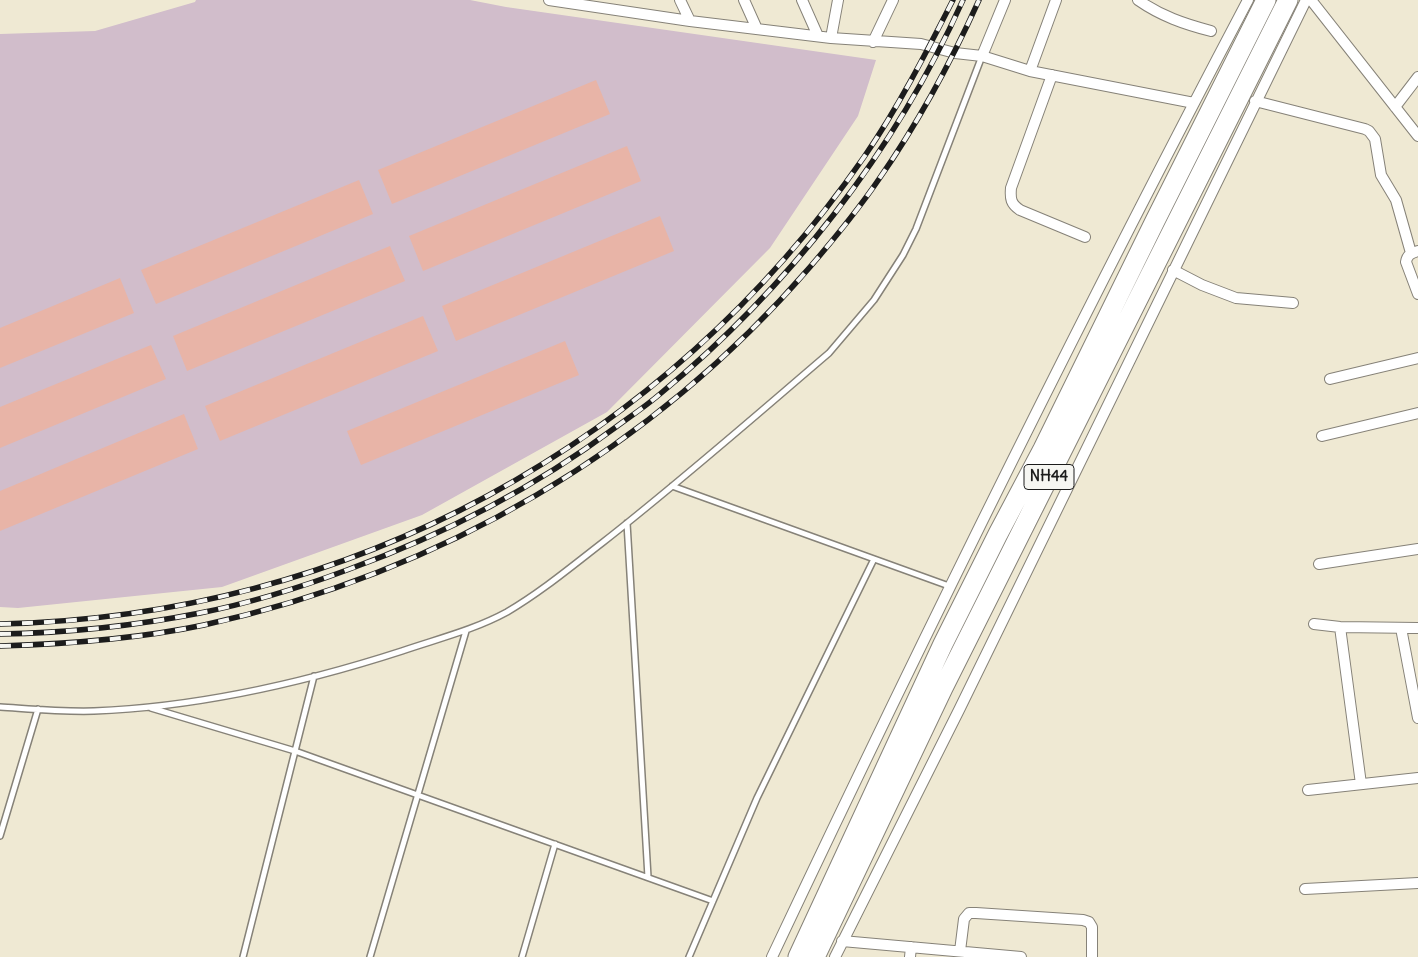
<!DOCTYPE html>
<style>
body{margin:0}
canvas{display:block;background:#efe9d3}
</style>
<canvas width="1418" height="957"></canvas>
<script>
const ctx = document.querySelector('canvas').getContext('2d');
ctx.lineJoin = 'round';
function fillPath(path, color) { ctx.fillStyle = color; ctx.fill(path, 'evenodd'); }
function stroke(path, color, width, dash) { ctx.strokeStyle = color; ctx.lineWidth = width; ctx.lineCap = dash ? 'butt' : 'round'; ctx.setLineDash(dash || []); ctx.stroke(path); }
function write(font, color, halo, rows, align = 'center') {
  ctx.font = font + ' Delius,sans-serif'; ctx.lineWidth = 4.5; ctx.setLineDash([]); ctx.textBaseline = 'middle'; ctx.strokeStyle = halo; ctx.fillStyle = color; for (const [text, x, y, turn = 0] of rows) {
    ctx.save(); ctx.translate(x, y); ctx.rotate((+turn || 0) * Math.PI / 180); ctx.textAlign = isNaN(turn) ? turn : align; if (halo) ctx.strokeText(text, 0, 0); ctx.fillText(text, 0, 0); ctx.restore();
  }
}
fillPath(new Path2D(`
 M196,0h274l36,7 370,53 -18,56 -88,132 -163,164 -185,103 -200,72 -204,21 -18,-1v-573l95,-3 100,-29z`), '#d1bdcb');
fillPath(new Path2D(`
 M596,80l14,34 -218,90 -14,-34z
 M627,146l14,35 -218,90 -14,-35z
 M359,180l14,34 -217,90 -15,-34z
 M660,216l14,35 -218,90 -14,-35z
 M390,246l15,35 -218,90 -14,-35z
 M120,278l14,35 -134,55v-40z
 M423,316l15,35 -218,90 -15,-35z
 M565,341l14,34 -218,90 -14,-34z
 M151,345l15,34 -166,69v-41z
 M184,414l14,35 -198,82v-40z`), '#e8b4a7');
const lane = new Path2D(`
 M672,486l277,100
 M627,523l21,354
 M0,707c31,2 62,5 94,4 104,-4 209,-28 308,-60 35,-12 72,-21 105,-39 34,-20 64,-45 95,-69 78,-61 152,-126 227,-190l45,-53 29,-45 13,-26 66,-173
 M151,708l144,43 418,150
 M0,836l38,-127
 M243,957l71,-281
 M370,957l96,-326
 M522,957l33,-113
 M689,957l68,-159 117,-239`);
const street = new Path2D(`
 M549,0l141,21 141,17 90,6 34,9 27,3 48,15 164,32
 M680,0l10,21
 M744,0l13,29
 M802,0l16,36
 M1138,0c23,16 46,24 73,31
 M1311,0l107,136
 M831,38l7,-38
 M873,42l20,-42
 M982,56l23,-56
 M1030,71l26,-71
 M1052,75l-41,113c-1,11 0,16 9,22l65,27
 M1255,101l110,28 4,2 6,8 6,36 15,25 15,53
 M1395,107l23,-30
 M1418,251c-7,2 -11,4 -12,11l12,32
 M1173,270l29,15 34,13 57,5
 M1330,379l88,-21
 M1322,436l96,-23
 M1319,564l99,-15
 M1314,624l26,3 78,1
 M1340,627l21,157
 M1401,628l17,90
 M1308,790l110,-12
 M1305,889l113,-6
 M842,941l179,16
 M960,951l4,-32 5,-6h7l107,7 6,2 3,5v30
 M772,957c152,-322 310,-642 476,-957
 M835,957l124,-247 347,-710
 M910,957l1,-10`);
const highway = new Path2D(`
 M798,957l145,-313 55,-110 45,-85 112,-228 111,-221
 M815,957l128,-269 345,-688`);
stroke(lane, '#868278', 8);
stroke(street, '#868278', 12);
stroke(highway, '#868278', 21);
stroke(lane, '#fff', 5);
stroke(street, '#fff', 10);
stroke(highway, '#fff', 19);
const rail = new Path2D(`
 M0,624c349,-7 665,-180 864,-467 34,-49 62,-104 89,-157
 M0,634c67,-1 134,-8 200,-21 50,-10 99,-25 147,-43 96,-35 187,-82 269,-143 15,-11 30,-21 44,-33 128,-106 235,-242 303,-394
 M0,646c68,-2 137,-7 204,-21 236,-52 448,-175 606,-358 24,-28 48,-57 69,-88 39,-56 72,-117 100,-179`);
stroke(rail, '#1c1c1c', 5.5);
stroke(rail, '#f6f6f2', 4, [11]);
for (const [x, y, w] of [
 [1049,477,50]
]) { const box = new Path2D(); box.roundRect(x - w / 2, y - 12.5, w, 25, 4); ctx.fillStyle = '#f6f6f2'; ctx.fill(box); stroke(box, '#1c1c1c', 1); }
write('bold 15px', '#1c1c1c', null, [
 ["NH44",1049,477]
]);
</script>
